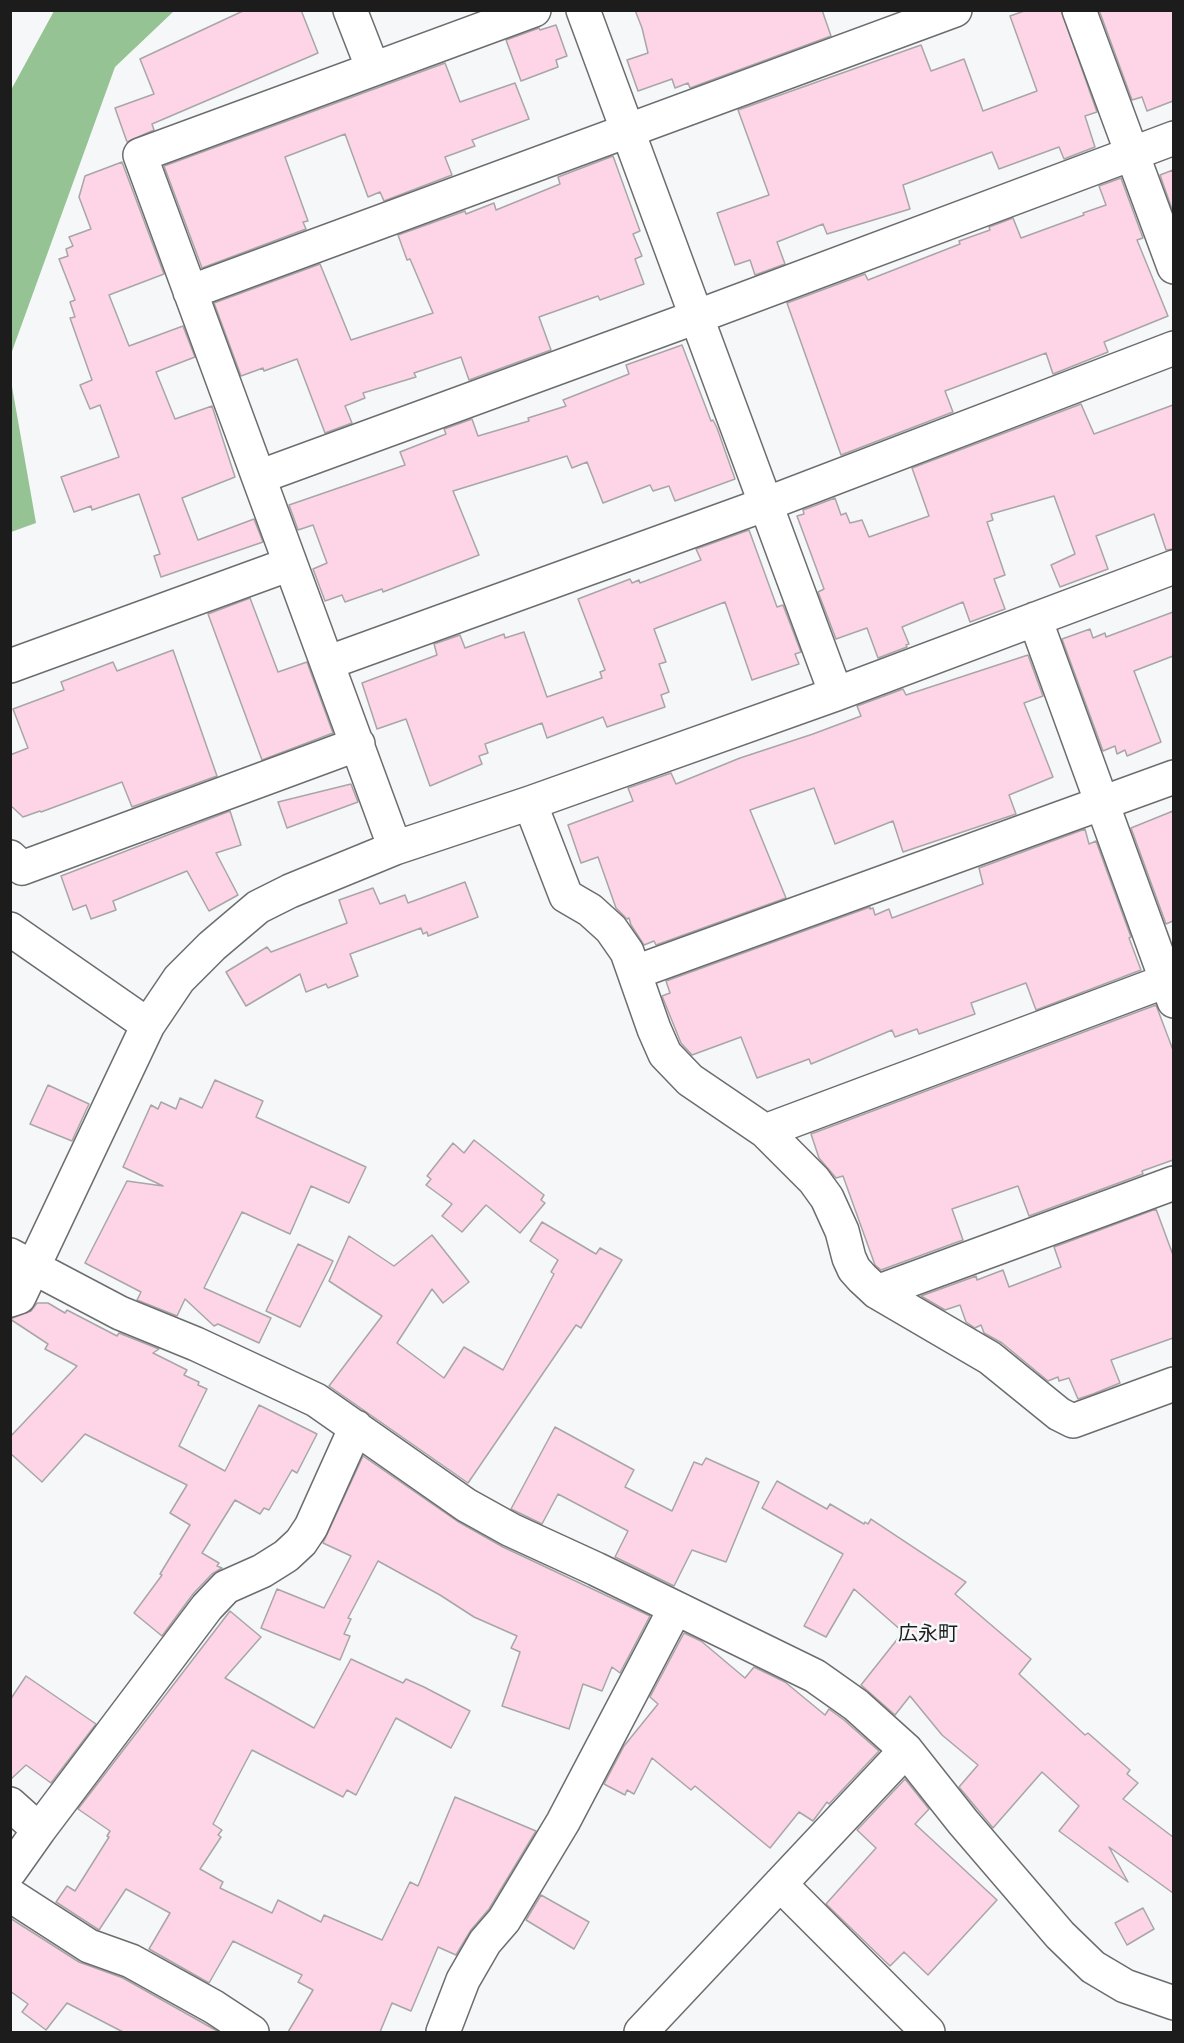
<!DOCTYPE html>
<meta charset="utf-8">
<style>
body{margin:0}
#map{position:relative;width:1184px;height:2043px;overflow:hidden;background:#f5f7f9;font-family:Mulish,sans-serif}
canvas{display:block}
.frame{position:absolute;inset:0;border:12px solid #1c1c1d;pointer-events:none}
</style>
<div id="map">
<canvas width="1184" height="2043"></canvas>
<div class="frame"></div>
</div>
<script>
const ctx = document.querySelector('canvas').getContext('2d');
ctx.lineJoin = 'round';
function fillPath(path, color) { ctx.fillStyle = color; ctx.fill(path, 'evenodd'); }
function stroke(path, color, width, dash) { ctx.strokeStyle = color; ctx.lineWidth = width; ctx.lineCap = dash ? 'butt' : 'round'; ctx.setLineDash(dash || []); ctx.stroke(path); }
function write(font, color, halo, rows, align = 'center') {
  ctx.font = font + ' Mulish,"Noto Sans JP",sans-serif'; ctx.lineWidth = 5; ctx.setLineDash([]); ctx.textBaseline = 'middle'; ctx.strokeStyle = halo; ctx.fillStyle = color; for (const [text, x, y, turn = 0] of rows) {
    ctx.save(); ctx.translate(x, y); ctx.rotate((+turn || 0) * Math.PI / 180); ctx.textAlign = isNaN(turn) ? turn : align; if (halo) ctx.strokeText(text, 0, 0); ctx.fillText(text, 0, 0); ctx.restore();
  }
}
fillPath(new Path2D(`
 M54,11h120l-59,56 -104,287v-264z
 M11,381l25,142 -25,9h-1z`), '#95c393');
const building = new Path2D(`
 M245,10h56l17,43 -166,71 2,6 -27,12 -12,-34 39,-14 -14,-35z
 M635,10h187l9,26 -141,52 -2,-5 -13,5 -3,-9 -34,12 -11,-31 21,-7 -6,-25z
 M1027,10h34l36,102 -12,4 10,31 -31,12 -5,-12 -60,22 -7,-17 -89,33 7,24 -83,25 -4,-10 -46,18 8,22 -30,11 -5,-15 -15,5 -18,-52 52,-18 -31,-85 183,-65 10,26 33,-12 19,52 54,-20 -27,-75z
 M1099,10h74v91l-26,10 -5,-14 -10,3z
 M556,25l11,31 -11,4 2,7 -37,14 -15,-41 33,-12 1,2z
 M445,63l15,39 55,-19 14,36 -57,21 3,6 -30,11 7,18 -68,26 -4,-9 -12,5 -23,-63 -60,23 23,64 -5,1 3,7 -104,39 -38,-102z
 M613,156l27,75 -7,3 9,22 -7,3 9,25 -44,16 -2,-4 -59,21 12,33 -82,30 -8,-23 -47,16 2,4 -53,16 2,5 -20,8 7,17 -27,10 -28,-74 -33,12 -1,-3 -22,8 -27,-73 106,-39 31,76 82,-27 -23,-54 -3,1 -9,-25 67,-24 1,3 28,-11 2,7 64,-26 -2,-7z
 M122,162l42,112 -55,21 20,51 54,-20 12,31 -39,15 19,47 37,-13 23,71 -53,21 16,42 56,-21 9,23 -102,35 -7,-21 6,-2 -21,-60 -47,16 -1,-4 -17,6 -13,-35 58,-20 -19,-52 -10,4 -10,-24 12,-5 -22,-62 5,-1 -5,-15 5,-2 -16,-41 9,-3 -2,-7 7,-3 -4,-9 22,-8 -12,-32 6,-21z
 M1173,170v42l-13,-37z
 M1121,178l22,60 -6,2 31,76 -64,26 4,10 -55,22 -7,-21 -101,38 8,21 -112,43 -54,-152 78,-29 3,6 92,-36 -1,-3 31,-11 -1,-3 24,-9 8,20 63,-23 -1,-2 23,-8 -7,-19z
 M682,345l29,76 2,-1 4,8 18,51 -60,22 -6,-15 -16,5 -3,-6 -47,18 -16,-41 -15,6 -5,-12 -114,35 26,64 -96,37 -1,-3 -37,13 -3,-7 -17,6 -12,-32 14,-6 -14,-38 -15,5 -9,-25 116,-40 -5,-13 46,-18 -2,-5 28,-10 6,17 51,-15 -1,-3 38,-12 -3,-6 66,-26 -3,-9z
 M1081,404l13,30 79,-29v144l-7,1 -12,-36 -58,22 12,33 -48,18 -9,-22 24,-11 -21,-58 -63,18 2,6 -6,2 18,53 -11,4 11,30 -35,13 -7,-20 -61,25 7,17 -3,1 1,2 -29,11 -11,-30 -31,11 -18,-47 6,-3 -27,-73 7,-2 -1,-4 32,-12 6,17 5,-2 4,10 12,-3 7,17 60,-21 -17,-48z
 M749,530l28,77 6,-2 18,47 -6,2 4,10 -47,16 -27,-78 -71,27 12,33 -7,2 10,28 -8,3 4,12 -58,20 -4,-10 -56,21 -5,-15 -57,21 3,9 -9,3 3,8 -52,22 -24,-67 -29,10 -15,-46 75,-28 -3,-11 26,-9 5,13 39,-14 1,4 19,-6 23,65 55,-19 -2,-6 5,-2 -27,-71 52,-20 2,4 7,-3 1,3 61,-23 -5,-11z
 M250,598l28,74 29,-10 26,71 -71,27 -54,-146z
 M1173,612v44l-39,15 27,71 -34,14 -2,-6 -8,4 -2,-8 -12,5 -41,-112 28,-10 3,9 12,-5 1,4z
 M173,650l44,126 -85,31 -10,-25 -81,30 -1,-1 -17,6 -13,-12v-50l18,-7 -15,-39 51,-19 -3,-8 52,-20 4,9z
 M1028,655l15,41 -19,7 29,74 -44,18 7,19 -113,38 -10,-31 -58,23 -21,-56 -64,22 36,88 -130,47 -2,-4 -10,4 -13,-20 -2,-7 -2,1 -11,-11 -18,-51 -17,6 -13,-38 65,-24 -5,-13 43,-15 5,11 64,-26 73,-24 48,-18 -4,-10 46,-17 3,6z
 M351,784l7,18 -71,26 -9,-26z
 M230,811l11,34 -25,8 22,42 -29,16 -22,-40 -74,30 3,9 -25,9 -5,-14 -13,5 -12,-34z
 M1173,811v110l-7,3 -35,-96z
 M1085,829l4,15 7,-3 35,96 -2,1 12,32 -105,40 -10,-27 -55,20 4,11 -56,20 -2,-5 -22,8 -3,-7 -81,34 -2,-5 -52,19 -16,-41 -49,18 -11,-12 -19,-47 8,-3 -4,-12 204,-74v2l3,-1 2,7 14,-6 3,9 91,-34 -4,-16z
 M465,882l13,35 -50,19 -1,-4 -4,2 -2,-6 -71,26 8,22 -30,12 -2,-4 -20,8 -6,-18 -54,32 -20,-34 41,-25 4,5 76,-29 -8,-23 34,-12 7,16 25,-9 3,8z
 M1156,1005l17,45v110l-31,11 1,3 -114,42 -11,-30 -66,23 11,31 -82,30 -6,-5 -32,-89 -7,2 -17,-20 -8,-24z
 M215,1080l48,21 -7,16 110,50 -17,36 -38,-17 -21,48 -48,-22 -38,76 67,30 -12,25 -41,-19 -4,2 -29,-27 -8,17 -40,-16 4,-8 -56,-29 42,-82 36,5 -40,-19 28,-62 7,4 3,-7 15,7 4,-11 22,10z
 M48,1085l41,19 -17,37 -42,-17z
 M474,1140l70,55 -3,5 4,3 -25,30 -34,-28 -24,27 -20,-16 10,-12 -26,-19 5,-6 -4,-3 26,-33 11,10z
 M1156,1209l17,46v83l-62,22 9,23 -27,11 -15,5 -9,-21 -10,3 -1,-4 -10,4 -46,-38 -18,-10 -3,-8 -6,3 -9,-6 -6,-17 -15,5 -24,-14 55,-20 1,4 26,-10 6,17 52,-20 -7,-20z
 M542,1222l54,32 4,-6 22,12 -41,68 -5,-3 -108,158 -139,-97 53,-70 -53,-35 20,-45 45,30 38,-31 37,47 -26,21 -11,-14 -35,54 47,35 20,-31 39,23 51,-96 -3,-2 7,-12 -28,-19z
 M298,1244l35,17 -33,66 -34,-16z
 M37,1303h11l17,10 2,-3 50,26 2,-3 40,16 -6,4 34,17 -3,5 15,7 -1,3 9,4 -28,57 46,25 34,-66 58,29 -20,39 -5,-3 -23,40 -5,-2 -4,6 -25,-14 -33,53 17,10 -2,3 5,2 -10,6 -19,20 -31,42 -28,-23 28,-38 -2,-1 30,-49 -20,-12 17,-28 -102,-51 -43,48 -32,-29v-16l67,-71 -32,-17 3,-5 -38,-25 21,-8z
 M555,1427l79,43 -9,17 47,24 22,-49 8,3 4,-7 53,24 -33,80 -34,-12 -18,36 -59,-29 13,-26 -70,-37 -16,30 -31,-15z
 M363,1456l94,65 46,26 147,69 -30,57 -8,-6 -10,24 -19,-7 -14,45 -67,-23 18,-54 -9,-4 6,-12 -43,-19 -34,-22 -62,-34 -30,57 3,1 -7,15 6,2 -10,24 -79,-32 16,-39 47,19 27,-52 -28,-13z
 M777,1481l50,28 3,-5 34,20 1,-2 3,2 3,-5 95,63 -11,12 76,65 -12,15 66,61 3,-2 42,37 -3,4 11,9 -15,16 50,38v56l-64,-46 19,35 -69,-51 20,-25 -37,-34 -49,56 -34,-41 19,-22 -36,-30 -32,-39 -15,19 -34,-30 42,-53 -49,-43 -28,48 -22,-11 39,-72 -81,-46z
 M230,1611l31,26 -36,41 89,50 37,-69 52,24 3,-4 18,8 46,24 -19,37 -55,-30 -40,77 -9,-5 -4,7 -91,-47 -39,74 9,6 -4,5 3,2 -21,32 23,13 -3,6 52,25 6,-13 43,22 3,-7 58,25 28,-58 8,4 37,-89 81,34 -47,78 -18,21 -15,25 -18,-8 -27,64 -19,-8 -12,29h-92l25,-42 -15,-8 4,-7 -69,-34 -24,42 -60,-34 21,-36 -44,-24 -27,41 -43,-28 11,-16 8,5 34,-54 -2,-1 3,-5 -32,-22z
 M684,1633l17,8 44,37 9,-11 31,15 40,33 4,-6 15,11 35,31 -50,53 -2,-2 -14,19 -14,-9 -29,36 -75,-62 -4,4 -39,-32 -18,36 -7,-4 -2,5 -21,-11 20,-38 34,-42 -8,-7z
 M26,1676l70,48 -45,59 -25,-18 -16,15v-80z
 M905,1779l24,30 -14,15 82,76 -69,75 -24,-23 -14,14 -64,-62 50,-56 -19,-18z
 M541,1895l48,27 -15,27 -48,-29z
 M1143,1908l11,21 -27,16 -12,-22z
 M10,1918l69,44 44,16 96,54h-96l-56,-29 -21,27 -24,-18 6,-8 -18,-13z`);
fillPath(building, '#fdd5e6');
stroke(building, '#a8a6a7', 1.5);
const street = new Path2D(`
 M350,10l23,59
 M583,10l253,684
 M1079,10l95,257
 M190,292l765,-282
 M259,477l437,-160 478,-179
 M1035,619l139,382
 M327,663l439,-159 408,-156
 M10,666l280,-102
 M530,803l36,93 24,14 21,19 16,23 27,77 11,25 25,26 75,51 49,49 13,18 15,33 7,27 5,11 8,9 15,14 113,66 69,56 14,7 101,-37
 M395,848l-255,-693 394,-145
 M10,857l12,11 336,-124
 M10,929l138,96
 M636,972l538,-195
 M765,1131l409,-153
 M10,1255l110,58 76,31 120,56 150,105 45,25 85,39 219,107 41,29 50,45 57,72 97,113 33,32 32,19 49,17
 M877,1292l297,-109
 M10,1300l9,-3 129,-272 31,-46 33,-33 46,-39 32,-16 105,-43 135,-45 306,-109 338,-127
 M10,1804l29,26
 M10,1871l29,-41 168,-223 19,-20 36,-16 24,-15 15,-14 10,-15 45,-100
 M780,1884l148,148
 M10,1895l79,51 42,15 83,46 38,25
 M443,2032l20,-52 22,-38 19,-22 59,-98 112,-213
 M641,2032l265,-282`);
stroke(street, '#6b6d6f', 36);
stroke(street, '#fff', 33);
write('20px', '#1c1c1d', '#f5f7f9', [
 ["広永町",928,1634]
]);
</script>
